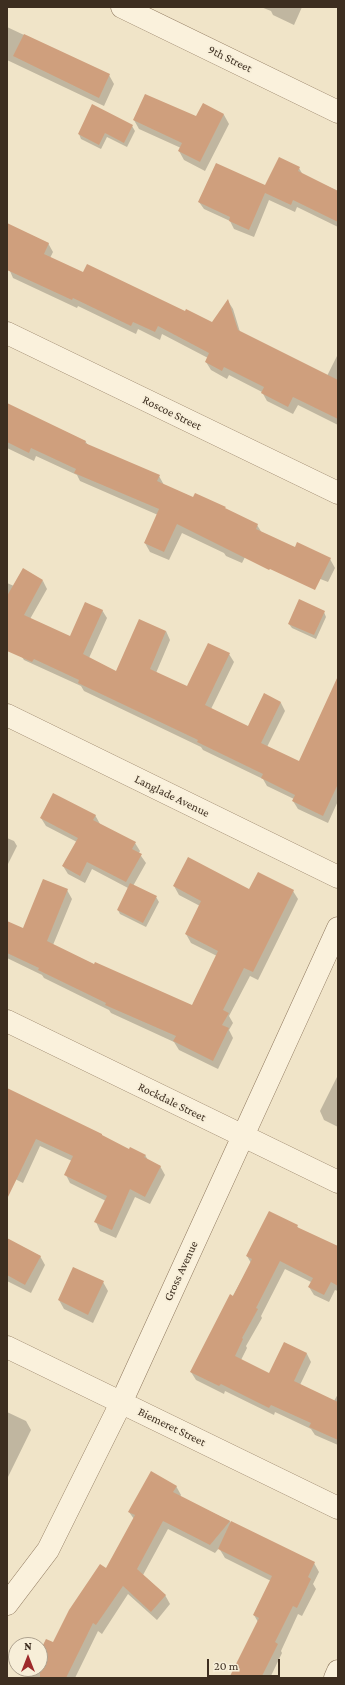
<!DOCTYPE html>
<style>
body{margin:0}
#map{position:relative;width:345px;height:1685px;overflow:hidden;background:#f0e4c8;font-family:"Crimson Pro",serif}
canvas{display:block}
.frame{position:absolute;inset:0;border:8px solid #3d2e20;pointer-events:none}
.north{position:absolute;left:8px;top:1637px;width:40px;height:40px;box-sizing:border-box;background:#f7eed8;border:1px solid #ada18e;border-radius:50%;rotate:0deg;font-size:11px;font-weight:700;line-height:16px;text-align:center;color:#3d2e20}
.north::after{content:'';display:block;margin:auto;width:14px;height:18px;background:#9e2a2b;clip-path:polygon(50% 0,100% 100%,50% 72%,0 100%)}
.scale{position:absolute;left:207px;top:1659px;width:73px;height:18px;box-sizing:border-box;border:2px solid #3d2e20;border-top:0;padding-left:5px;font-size:12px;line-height:14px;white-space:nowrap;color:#3d2e20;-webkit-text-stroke:3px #f7eed8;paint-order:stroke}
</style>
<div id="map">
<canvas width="345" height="1685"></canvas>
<div class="frame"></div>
<div class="north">N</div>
<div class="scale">20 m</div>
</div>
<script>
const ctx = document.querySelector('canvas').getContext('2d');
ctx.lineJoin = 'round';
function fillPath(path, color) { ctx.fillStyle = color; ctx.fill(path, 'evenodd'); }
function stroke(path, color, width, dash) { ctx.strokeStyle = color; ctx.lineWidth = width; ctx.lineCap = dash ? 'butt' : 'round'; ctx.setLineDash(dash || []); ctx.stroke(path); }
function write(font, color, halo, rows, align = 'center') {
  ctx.font = font + ' "Crimson Pro",serif'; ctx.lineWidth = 3.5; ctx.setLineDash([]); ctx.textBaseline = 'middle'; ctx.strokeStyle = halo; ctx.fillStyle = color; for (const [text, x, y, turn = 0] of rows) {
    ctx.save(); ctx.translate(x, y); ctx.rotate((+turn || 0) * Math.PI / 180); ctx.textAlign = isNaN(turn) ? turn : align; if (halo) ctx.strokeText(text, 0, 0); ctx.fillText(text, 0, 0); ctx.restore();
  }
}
fillPath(new Path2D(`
 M261,7h41l-8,18 -21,-10 -2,-4z
 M7,27l102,48 5,9 -10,22 -97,-46z
 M203,105l21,10 5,9 -24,47 -21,-11 -5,-9 2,-3 -42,-19 -5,-9 62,-2z
 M132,126l3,5 -8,16 -20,-10 -6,12 -20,-10 -2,-5z
 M299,168l4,7 35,16v36l-41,-20 -2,5 -26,-12 -15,37 -20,-8 -4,-8 -26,-12 -5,-7 66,-15z
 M7,224l41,19 5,9 -3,6 34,16 128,50 16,-23 5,8 7,23 87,44 11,-22v71l-40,-20 -5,9 -26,-13 -5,-9 -33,-17 -2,4 -16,-9 -5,-8 2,-4 -46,-24 -2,6 -22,-11 -2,5 -58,-28 -1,2 -64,-30 -6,-14z
 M7,404l78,37 3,4 71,31 5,9 93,40 5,8 -13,16 -7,14 -16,-7 -2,-3 -42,-20 -13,27 -19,-8 -5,-9 13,-28 -78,-34 -3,-6 -41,-19 -2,5 -27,-13z
 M330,559l5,9 -7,14 -33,-13z
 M43,581l4,8 -17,30 40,19 32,-28 5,8 -18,40 28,14 49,-41 4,9 -14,33 32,15 41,-34 5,8 -23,47 37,18 17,-32 16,8 4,8 -18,36 33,16 38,-69v107l-10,22 -30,-14 -5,-8 1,-2 -27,-13 -4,-7 -60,-29 -2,-3 -117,-56 -3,-5 -57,-26 -17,-25v-52l7,3z
 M324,612l2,5 -10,22 -24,-11 -3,-4z
 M95,815l5,9 35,19 5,8 -1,2 7,10 -13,23 23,11 3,5 -13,25 -26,-13 -2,-4 10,-22 -36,-19 -7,14 -17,-9 -5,-8 14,-24 -31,-16 -5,-8z
 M7,838l7,3 3,5 -10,20z
 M174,886l76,4 43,1 5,8 -40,81 -8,-4 -21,40 4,7 -4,7 4,8 -15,31 -39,-19 -5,-8 -63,-29 -2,-3 -65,-32 -2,-3 -35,-17v-36l16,8 44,-40 5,9 -19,46 42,20 97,41 25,-50 -26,-13 -5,-9 14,-28 -21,-11z
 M338,1075v52l-14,-7 -4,-9z
 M7,1089l122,62 16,4 3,5 12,6 5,9 -15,29 -15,-7 -19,41 -16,-7 -4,-9 10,-21 -36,-18 -4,-8 6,-14 -32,-15 -17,37 -16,-8z
 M297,1226l2,3 39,19v43l-3,-1 -6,12 -15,-7 -5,-8 2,-5 -26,-13 -24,47 1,2 -16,28 1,2 -6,12 29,15 15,-32 22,11 4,8 -11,23 34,16 4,-7v51l-23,-10 -4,-6 -36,-17 -1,3 -49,-24 -1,3 -28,-14 -5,-8 60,-109 -4,-7z
 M7,1239l33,17 5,9 -14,28 -24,-12z
 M103,1282l5,9 -15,32 -29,-14 -5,-9z
 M7,1412l19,9 5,9 -24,49z
 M176,1486l5,9 -1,2 50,24 1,3 83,39 5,9 -6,12 3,5 -14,27 -4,-2 -17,37 1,2 -12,25h-38l26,-56 -4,-7 17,-34 -46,-23 -6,-10 -4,5 -47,-24 -25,46 22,20 5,9 -13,16 -29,-26 -26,40 -4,-3 -23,47h-47l5,-9h7v-15l14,-10 52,-75 28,-50 -5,-7z`), '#0003');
fillPath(new Path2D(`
 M24,34l86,40 -11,24 -86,-42z
 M145,94l51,22 7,-13 21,11 -24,48 -22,-11 4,-8 -49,-23z
 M92,104l41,21 -9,18 -19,-10 -6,12 -21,-11z
 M279,157l21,10 -2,4 40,20v31l-45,-22 -2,5 -26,-12 -16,37 -20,-9 1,-4 -32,-15 18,-39 49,22z
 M7,223l42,20 -5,11 39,18 4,-8 98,47 1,-2 26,13 16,-23 10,31 100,50v39l-45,-22 -5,10 -27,-14 3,-6 -40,-20 -2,4 -17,-9 4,-9 -51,-27 -3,6 -22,-10 -2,4 -58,-28 -1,2 -65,-30z
 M7,403l79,38 -1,2 75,32 -3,6 36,16 2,-4 31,14 -1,1 33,16 -2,5 39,18 2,-5 34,16 -16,32 -45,-21 -1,1 -92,-46 -13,28 -20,-9 15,-34 -85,-36 2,-4 -45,-21 -2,5 -22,-11z
 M23,568l20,12 -19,35 46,21 15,-34 18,8 -20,44 33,17 23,-52 27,12 -16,38 37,17 21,-43 22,10 -25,52 43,21 16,-33 17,9 -20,41 38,18 39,-85v108l-15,32 -31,-15 3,-6 -34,-17 2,-4 -66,-32 1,-2 -120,-57 1,-3 -45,-21 -2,3 -25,-11v-55z
 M299,599l26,12 -11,24 -26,-11z
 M53,793l43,22 -3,5 43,22 -4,7 10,5 -16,28 -39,-20 -7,14 -18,-10 16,-28 -38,-20z
 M188,857l61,32 9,-17 36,18 -41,82 -9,-4 -21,42 6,3 -7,12 7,3 -16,33 -40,-20 3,-5 -71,-31 1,-2 -68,-33 1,-2 -32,-15v-32l16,7 20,-49 25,10 -21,52 47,23 1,-2 97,43 26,-54 -33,-17 16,-33 -28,-15z
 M130,883l27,13 -14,27 -26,-13z
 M7,1088l95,46v1l27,14 1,-2 16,8 -2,2 17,9 -16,31 -15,-8 -18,41 -18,-8 13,-26 -43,-21 9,-19 -37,-17 -29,60z
 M269,1211l29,14 -1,2 41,19v40l-7,-4 -7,13 -16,-8 5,-9 -33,-17 -24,47 2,1 -16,29 1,1 -8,17 34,17 15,-31 23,11 -13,28 44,21v38l-29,-13 2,-4 -40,-18 -2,3 -48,-24 -2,2 -29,-14 40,-78 3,2 19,-37 -6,-3z
 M7,1238l34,18 -16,29 -18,-10z
 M73,1267l31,14 -16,34 -30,-15z
 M151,1471l26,15 -4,6 57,29 -20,24 -47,-24 -26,48 29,26 -15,17 -28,-26 -27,39 -3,-2 -27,55h-26v-27l6,-12 7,3 16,-32 31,-46 6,4 29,-53 -7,-3z
 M231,1521l84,41 -7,15 3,2 -14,29 -4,-2 -18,36 3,2 -17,34h-32l30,-60 -6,-3 19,-39 -54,-27z`), '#cf9f7d');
const minor = new Path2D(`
 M122,7l216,105
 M7,333l331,160
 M7,715l331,162
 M7,1021l331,161
 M7,1347l331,161
 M7,1604l41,-54 73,-147 217,-475
 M335,1678l3,-7`);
stroke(minor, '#8d765c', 23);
stroke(minor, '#faf1dc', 22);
write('12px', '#3d2e20', '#f7eed8', [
 ["9th Street",230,59,26],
 ["Roscoe Street",172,413,26],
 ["Langlade Avenue",172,796,26],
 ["Rockdale Street",172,1102,26],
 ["Gross Avenue",181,1271,-65],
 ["Biemeret Street",172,1427,26]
]);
</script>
